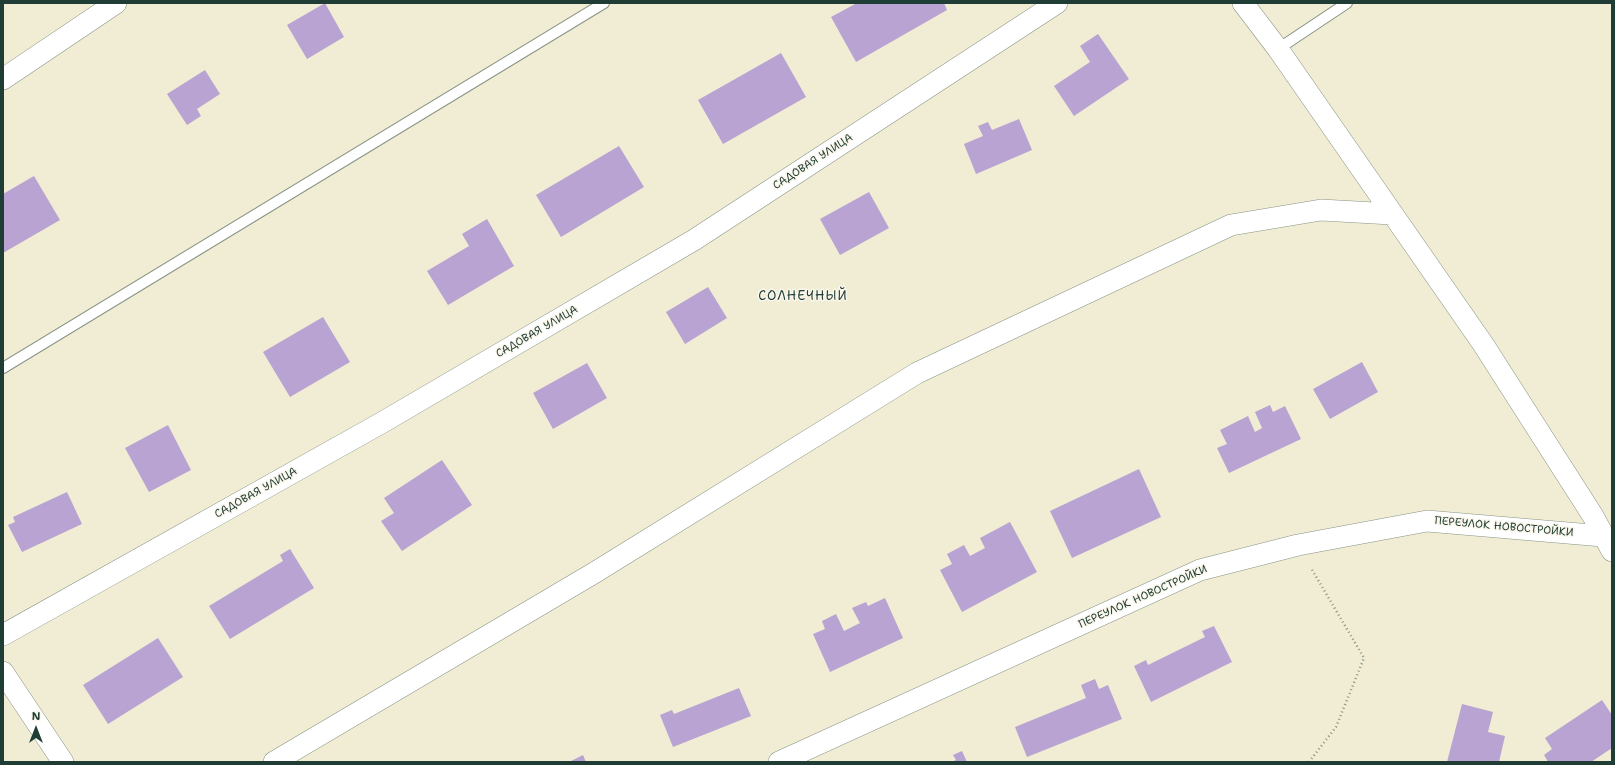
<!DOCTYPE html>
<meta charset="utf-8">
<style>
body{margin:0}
#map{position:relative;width:1615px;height:765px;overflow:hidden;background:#f1ecd4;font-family:"Shantell Sans",sans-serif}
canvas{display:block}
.frame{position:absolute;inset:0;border:4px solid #1f3d34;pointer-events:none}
.north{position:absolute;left:16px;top:709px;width:40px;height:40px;-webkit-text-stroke:3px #fbf7ec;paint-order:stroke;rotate:0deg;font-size:11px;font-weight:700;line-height:16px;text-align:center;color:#1f3d34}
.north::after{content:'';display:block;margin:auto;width:14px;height:18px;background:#1f3d34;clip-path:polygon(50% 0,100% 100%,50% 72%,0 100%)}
</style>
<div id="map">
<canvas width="1615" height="765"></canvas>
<div class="frame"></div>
<div class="north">N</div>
</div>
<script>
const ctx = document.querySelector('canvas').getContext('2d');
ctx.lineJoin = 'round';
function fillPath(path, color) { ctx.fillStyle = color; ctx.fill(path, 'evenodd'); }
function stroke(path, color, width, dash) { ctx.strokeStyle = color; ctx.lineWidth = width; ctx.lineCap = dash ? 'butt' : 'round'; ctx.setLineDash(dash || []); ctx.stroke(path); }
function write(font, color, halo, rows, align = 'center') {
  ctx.font = font + ' "Shantell Sans",sans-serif'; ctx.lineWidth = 3; ctx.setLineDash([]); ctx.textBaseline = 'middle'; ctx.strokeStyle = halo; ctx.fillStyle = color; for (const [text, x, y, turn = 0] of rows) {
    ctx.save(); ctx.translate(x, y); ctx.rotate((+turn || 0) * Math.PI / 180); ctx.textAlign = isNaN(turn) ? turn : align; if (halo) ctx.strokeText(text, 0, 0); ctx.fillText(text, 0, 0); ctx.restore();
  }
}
fillPath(new Path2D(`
 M325,3l19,34 -37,22 -20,-34z
 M857,3h87l3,7 -91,52 -25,-45z
 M1098,34l31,45 -55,37 -20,-30 36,-24 -10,-16z
 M781,53l25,44 -83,47 -25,-44z
 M205,70l15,24 -23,15 4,7 -14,9 -20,-31z
 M1019,119l13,31 -56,24 -12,-30 19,-8 -5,-10 10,-4 4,8z
 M619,146l25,41 -83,50 -25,-42z
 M34,176l26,44 -57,33v-59z
 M869,192l20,36 -49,27 -20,-36z
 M487,219l27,47 -66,39 -21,-34 42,-25 -7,-12z
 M708,287l19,31 -42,26 -19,-32z
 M323,317l27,45 -60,35 -27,-45z
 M1362,362l16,30 -48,27 -17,-30z
 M587,363l20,35 -54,31 -20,-36z
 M1270,405l3,7 12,-6 16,33 -72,34 -12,-25 10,-4 -7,-14 28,-14 7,16 7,-4 -7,-16z
 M168,425l23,45 -42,22 -24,-44z
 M442,460l30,45 -70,46 -21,-30 13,-8 -10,-15z
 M1139,469l22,48 -89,41 -22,-47z
 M67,492l15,32 -60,28 -14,-27 7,-3 -2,-5z
 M1010,522l27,50 -75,40 -22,-42 12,-6 -5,-10 17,-9 6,11 15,-8 -5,-10z
 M290,549l24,39 -84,51 -21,-33 74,-45 -3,-6z
 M885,598l18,40 -73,34 -17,-38 12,-5 -3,-8 14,-7 8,17 16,-8 -8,-15 14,-6 2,4z
 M1214,626l18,36 -81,40 -17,-36 12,-6 2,5 57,-28 -3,-6z
 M158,638l25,39 -75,47 -25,-39z
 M1095,679l4,10 9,-4 14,34 -95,38 -12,-30 71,-29 -5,-13z
 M739,688l12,28 -78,31 -13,-32 12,-5 2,4z
 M1602,700l10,15v33l-21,14h-43l-4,-7 8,-6 -7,-11z
 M1462,704l31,8 -5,20 17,4 -6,26h-52z
 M962,751l5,11h-15l4,-2 -3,-5z
 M583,755l3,7h-17z`), '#b8a3d2');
const lane = new Path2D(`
 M1278,49l69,-46
 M3,368l601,-365`);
const street = new Path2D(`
 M1243,3l35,46 205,295 110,172 19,35
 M3,79l113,-76
 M3,635l380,-213 311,-182 363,-237
 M3,672l60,90
 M274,762l320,-189 323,-200 314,-148 90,-15 71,4
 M779,762l421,-192 98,-25 129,-24 176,15`);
stroke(lane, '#889484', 12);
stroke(street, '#889484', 22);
stroke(new Path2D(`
 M1309,762l27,-35 28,-69 -53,-90`), '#889484', 2.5, [1, 3]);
stroke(lane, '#fff', 10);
stroke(street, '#fff', 21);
write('11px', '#1f3d34', '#fbf7ec', [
 ["САДОВАЯ УЛИЦА",813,162,-33],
 ["САДОВАЯ УЛИЦА",537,332,-30],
 ["САДОВАЯ УЛИЦА",256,493,-29],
 ["ПЕРЕУЛОК НОВОСТРОЙКИ",1504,527,5],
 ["ПЕРЕУЛОК НОВОСТРОЙКИ",1143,597,-24]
]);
ctx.letterSpacing = '1px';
write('13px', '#1f3d34', '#fbf7ec', [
 ["СОЛНЕЧНЫЙ",803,297]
]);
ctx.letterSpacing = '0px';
</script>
